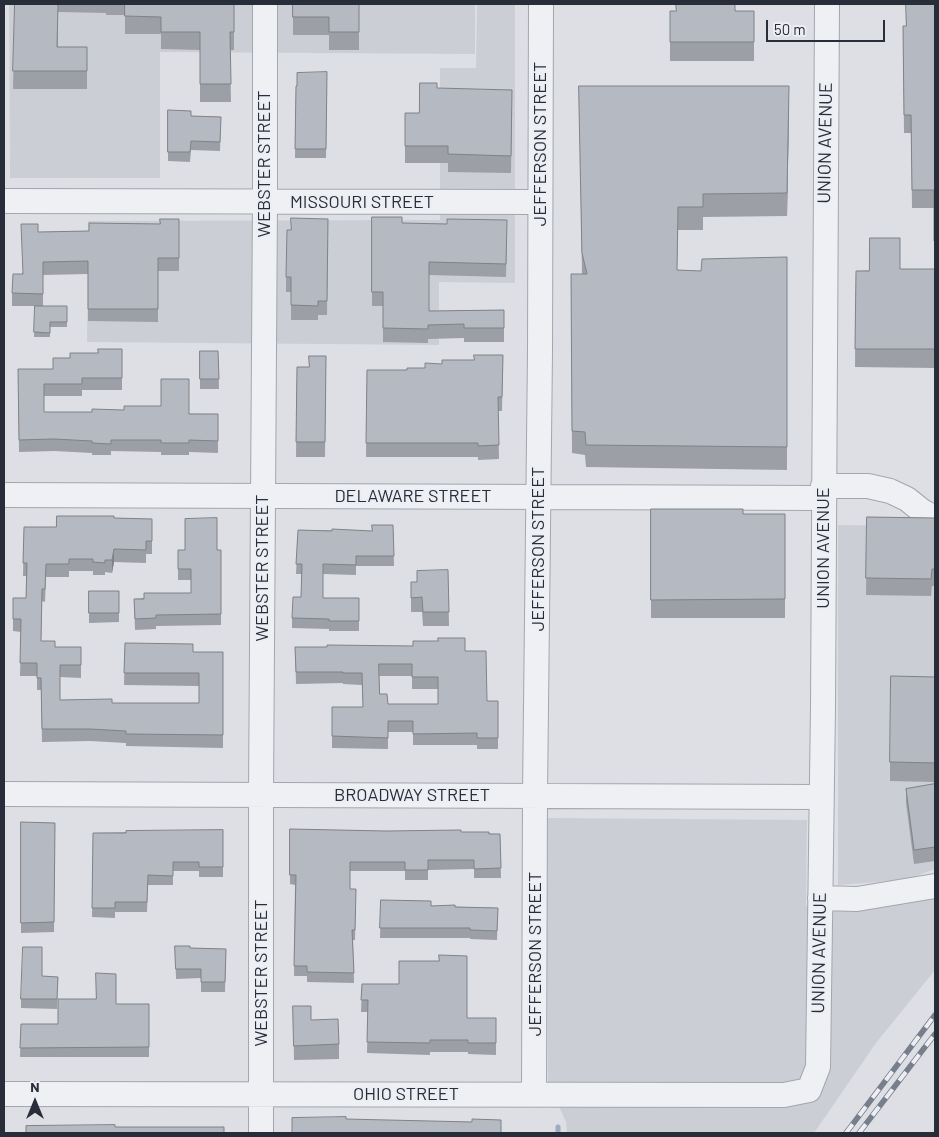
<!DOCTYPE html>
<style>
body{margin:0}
#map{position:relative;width:939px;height:1137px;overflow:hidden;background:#dddfe5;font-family:Barlow,sans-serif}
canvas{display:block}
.frame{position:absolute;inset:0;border:5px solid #282e39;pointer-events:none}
.north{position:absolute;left:10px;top:1077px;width:50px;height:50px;-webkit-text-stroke:4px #eceef3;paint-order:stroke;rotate:0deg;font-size:14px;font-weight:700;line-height:20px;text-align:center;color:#282e39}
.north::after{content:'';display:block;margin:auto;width:18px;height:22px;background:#282e39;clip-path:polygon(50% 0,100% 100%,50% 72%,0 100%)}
.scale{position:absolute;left:766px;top:20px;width:119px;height:22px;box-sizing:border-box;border:2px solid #282e39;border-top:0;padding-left:6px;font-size:15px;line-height:18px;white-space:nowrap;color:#282e39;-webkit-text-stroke:4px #eceef3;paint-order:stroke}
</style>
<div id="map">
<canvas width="939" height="1137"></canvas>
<div class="frame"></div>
<div class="north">N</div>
<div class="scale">50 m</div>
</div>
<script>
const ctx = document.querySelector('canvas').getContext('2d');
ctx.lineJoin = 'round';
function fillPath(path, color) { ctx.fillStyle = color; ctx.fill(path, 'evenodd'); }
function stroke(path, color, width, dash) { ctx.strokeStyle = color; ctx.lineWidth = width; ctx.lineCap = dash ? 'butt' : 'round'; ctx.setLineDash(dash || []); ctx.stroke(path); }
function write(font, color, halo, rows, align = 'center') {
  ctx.font = font + ' Barlow,sans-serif'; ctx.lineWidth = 4; ctx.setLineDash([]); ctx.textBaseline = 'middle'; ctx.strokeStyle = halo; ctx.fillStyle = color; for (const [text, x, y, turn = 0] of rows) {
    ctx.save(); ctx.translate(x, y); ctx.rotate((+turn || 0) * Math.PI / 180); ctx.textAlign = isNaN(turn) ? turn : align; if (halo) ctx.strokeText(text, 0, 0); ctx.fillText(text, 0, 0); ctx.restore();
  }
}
fillPath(new Path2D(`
 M9,4h466v50l-315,-2v126h-150z
 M477,4h38v279l-76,-1v63l-352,-3 1,-121 352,-1v-152h36z
 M838,525l97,1v343l-30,11 -67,5z
 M546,818l261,2 -1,86 55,-3 74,-16v83l-59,73 -62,90h-247l-1,-11 -18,-40z`), '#cbcfd5');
stroke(new Path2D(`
 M558,1133v-6`), '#9cacc1', 5);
const minor = new Path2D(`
 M4,201l536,1
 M823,486h45l22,5 17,8 15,12 13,7
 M4,495l819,3
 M4,794l816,3
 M820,898l37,1 78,-13
 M4,1094l780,1 25,-5 9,-23 5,-360 4,-703
 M534,1094l1,-299 5,-443 1,-348
 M261,1133v-339l4,-592v-198`);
stroke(minor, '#a3a6ae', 26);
stroke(minor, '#eff0f4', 24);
const rail = new Path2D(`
 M846,1133l89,-118
 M859,1133l76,-99`);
stroke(rail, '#787f8c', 5.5);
stroke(rail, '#eceef3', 4, [11]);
fillPath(new Path2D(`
 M15,4h219v46h-4l1,52h-31v-52l-39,-1v-15h-36v-19h-19v-2l-48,-1v35h29v42h-74z
 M293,4h66v46h-30v-15h-36z
 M935,4v255h-1v-51h-22l-1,-75h-7l-1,-107h3z
 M670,11h84v50h-84z
 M327,72l-1,86h-31l1,-72z
 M579,86l210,22 -2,108 -84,1v13h-25l-1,40 24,1 86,-14v213l-201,-3 -1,-12 -13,-2 -1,-179h11z
 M437,88l75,19 -1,66 -63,-1v-9h-43v-50h14z
 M168,110l23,6 30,1 -1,34 -29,-1 -1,12 -22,-1z
 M372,217l30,6 105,11 -1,43 -77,-2v36l75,-1v32h-40v-4l-36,1v4l-45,-1v-36h-11z
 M179,219v52h-21v51l-70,-1v-47l-45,1v31h24v21h-17v10h-16l1,-31h3h-26v-13l10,-19 16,-42 51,-1 71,-7z
 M328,219l-1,96h-9v5h-27v-28h-5v-15l5,-47z
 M900,269h35v99l-80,-1 1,-96z
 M122,349v41h-40v6h-38v16l174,2v39l-29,-1v3h-28v-3l-50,-1v4h-19v-2l-38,-2 -35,1 -1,-83h35l17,-11z
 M200,351h18l1,38h-19z
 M503,355l-1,56h-4l1,48 -21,1v-3h-112l1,-87h40l18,-2 17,-4 32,-4z
 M326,356l-1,101h-29l1,-90h12z
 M651,509l92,5h42v104h-134z
 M867,517l68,1v68h-3l-1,10 -65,-1z
 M114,518l38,1v35h-6v9l-32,-1 -2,11 -7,-1v3h-12v-4h-24v6h-23l-1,25 -3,-1 -1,40 14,6h26v31l-21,-1v23l52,3h87v-17l-75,-1 1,-42 68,9h30v96l-97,-2v-3l-36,-2 -48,1 -1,-52h-4v-14h-17l1,-44 -8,-1v-33h13v-22h-3l1,-49h32z
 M393,525l1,41h-38v9l-33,-1v24h36v33h-30v-2l-37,-1v-10l9,-21 1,-23h-6l2,-44 74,1z
 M178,550h43v75l-65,1v3l-21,1 -1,-31 57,-6v-13h-13z
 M448,570l1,56h-26l-1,-14h-11v-30h6z
 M89,591h30v31l-30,1z
 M295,647l170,4 22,50h11v48h-21v-4h-64v-13h-25v17l-56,-1v-41h31l-1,-22 -19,-1v-1l-47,1zM379,676h33v13h26v15h-50l-8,-10z
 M935,677v105l-45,-1v-19z
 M935,784v77l-21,3 -8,-61v-14z
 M55,823l-1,109 -33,1v-10z
 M290,829l210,5 1,44h-27v-9l-46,1v10h-23v-9h-55v18h6l-1,51h-2l1,43 -47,-1v-6h-13l1,-91 -5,-1z
 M223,830v47h-24v-6h-26v14h-25l-1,27h-32v6l-23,-1 1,-84z
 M381,900l50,6 67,2 -1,32 -27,-1v-1h-90z
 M175,946l15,2 36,1 -1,43h-24v-14l-25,1z
 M42,976l16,1 -1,32 -36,-1v-9z
 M362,984l105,34h29v37l-28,-1v-2h-38v3l-63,-2 1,-41h-7z
 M116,1004h33v53h-129l1,-33h37z
 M293,1006l18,14 28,24v15l-45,1z`), '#9c9fa6');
fillPath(new Path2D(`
 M789,86v22l-2,108v-23z
 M114,549v13l-2,11v-13z`), '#7f8287');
const building = new Path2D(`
 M15,4h43l-1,43h30v24h-74z
 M125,4h109v28h-4l1,52h-31v-52h-39v-15l-36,-1z
 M293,4h66v28h-30v-15h-36z
 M676,4h59v7h19v31h-84v-31h6z
 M906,4h29v237h-1v-51h-22l-1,-75h-7l-1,-89h3z
 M327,72l-1,77h-31l1,-63h1v-13z
 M420,83h17v5l75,2 -1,66 -63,-2v-8h-43v-33h14z
 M579,86h210l-2,107 -84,1v13h-25l-1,63 24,1 1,-12 85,-2v190l-201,-2 -1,-13 -13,-1 -1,-157h16l-5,-21z
 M168,110l23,1v5l30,1 -1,25 -29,-1 -1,11h-22z
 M372,217h30v6l45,1v-5l60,1 -1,44 -77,-2v49l75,-1v18h-40v-4l-36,1v4l-45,-1v-36h-11z
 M291,218l37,1 -1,82h-9v5l-27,-1v-28h-5l1,-47h4z
 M160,219h19v39h-21v51h-70v-48l-45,1v32l-31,-1 1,-19h10l-2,-50h17v8l51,-1v-8l71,1z
 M870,238h30v31h35v80h-80l1,-78h13z
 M35,306h32v16h-17v11l-16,-1z
 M98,349h24v29h-40v6h-38v28h48v-3l32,1v-4h37v-27h28v35h29v27l-29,-1v3h-28v-3h-50v4l-19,-1v-2l-38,-2 -35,1 -1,-71h35v-11h17v-5h28z
 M200,351h18l1,28h-19z
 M474,355h29l-1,42h-4l1,48 -21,1v-3h-112l1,-73h40v-2h18v-5l17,1v-4h32z
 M309,356h17l-1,86h-29l1,-75h12z
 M651,509h92v5h42v85l-134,1z
 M57,516h57v2l38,1v22h-6v9l-32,-1 -2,11h-7v3l-12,-1v-3h-24v5h-23l-1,25h-3l-1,52h14v6h26v18h-21v35l52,-1v4h87v-30h-75l1,-30 68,1v8h30v83l-97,-1v-3l-36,-2h-48l-1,-51h-4v-15h-17l1,-44h-8v-21h13l1,-35h-4l1,-36h32z
 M867,517l68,1v51h-3l-1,10 -65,-1z
 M217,518v32h4v64l-65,1v3l-21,1 -1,-20h10v-6h47v-24h-13v-19h7v-31z
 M372,525h21l1,31h-38v9l-33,-1v34h36v23h-30v-2l-37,-1 1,-21h8l1,-33h-6l2,-34 34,1v-2l40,2z
 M448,570l1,42h-26l-1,-15 -11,1v-16h6v-11z
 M89,591h30v22h-30z
 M438,638h27v13h21l1,50h11v37h-21v-5l-64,1v-13h-25v17l-56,-2v-29h31l-1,-34h-19v-1h-47l-1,-25h32v-2l86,1v-5h25zM379,664h33v13h26v27h-50l-1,-10h-7z
 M891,676l44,1v86l-45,-1z
 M935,784v63l-21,3 -8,-61z
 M21,822l34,1 -1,99 -33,1z
 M290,829l96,2 75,-1v2h28v2h11l1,34 -27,1v-9h-46v10h-23v-8h-55v27h6l-1,41h-3l2,43 -47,-1v-6h-13l2,-91h-6z
 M223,830v37h-24v-5h-26v14l-25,-1 -1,27h-32v6h-23l1,-75h33v-2z
 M381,900l50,1v5l24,-1v2l43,1 -1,23 -27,-1v-2h-90z
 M175,946h15v2l36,1 -1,33h-24v-13h-25z
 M23,947h19v29l16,1 -1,22h-36z
 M439,955l28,1v62h29v25h-28v-3h-38v3l-63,-1 1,-42h-7l1,-16h37v-23h40z
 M96,973l20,1v30h33v43l-129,1 1,-24h37v-25h38z
 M293,1006h18v14l27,-1 1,25 -45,2z
 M346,1117v2l126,3v-3l29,1v13h-209v-15z
 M115,1125v2h109v6h-209h11v-7z`);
fillPath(building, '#b5b9c1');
stroke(building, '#7f8287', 1);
write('18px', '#282e39', '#eceef3', [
 ["UNION AVENUE",825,143,-89],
 ["JEFFERSON STREET",540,144,-90],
 ["WEBSTER STREET",264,164,-90],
 ["MISSOURI STREET",362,202],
 ["DELAWARE STREET",413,496],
 ["UNION AVENUE",823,548,-90],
 ["JEFFERSON STREET",538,549,-90],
 ["WEBSTER STREET",262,568,-90],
 ["BROADWAY STREET",412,795],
 ["UNION AVENUE",819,953,-89],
 ["JEFFERSON STREET",535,954,-90],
 ["WEBSTER STREET",261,973,-90],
 ["OHIO STREET",406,1094]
]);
</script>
